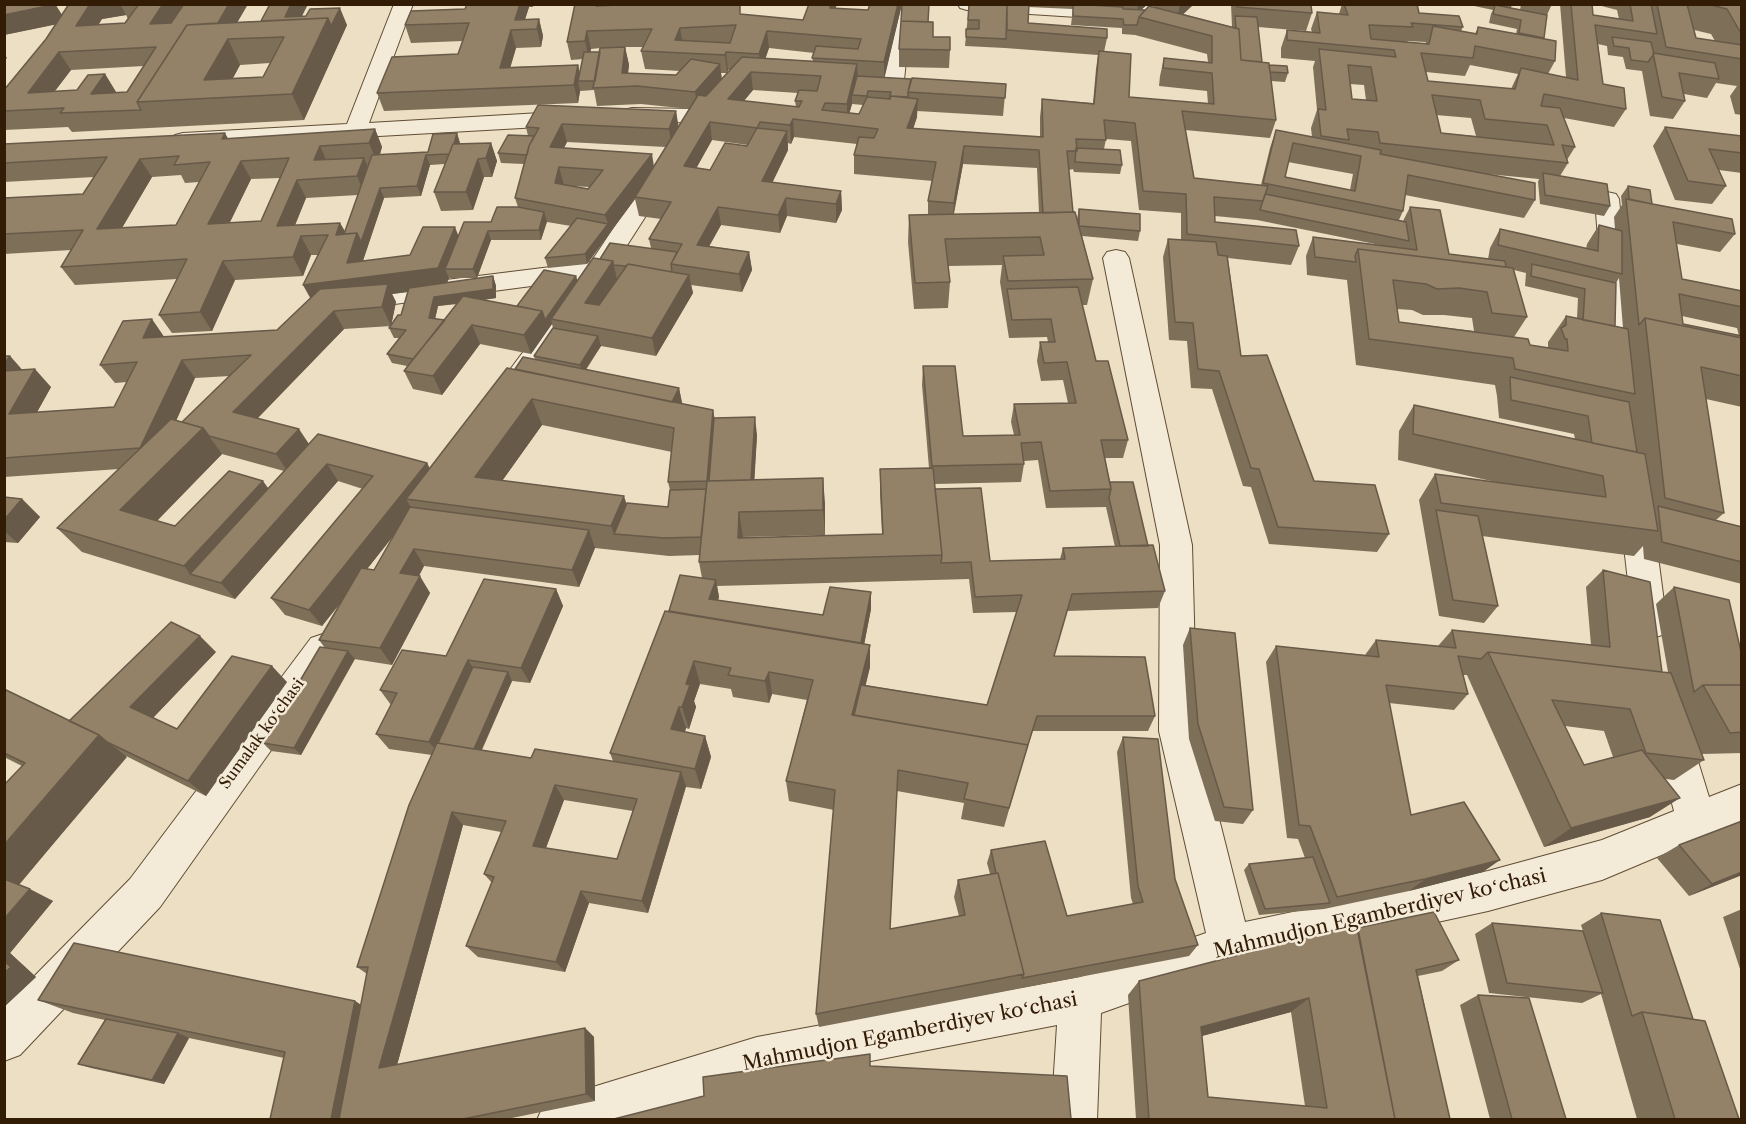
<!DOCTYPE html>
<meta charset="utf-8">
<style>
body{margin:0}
#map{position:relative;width:1746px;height:1124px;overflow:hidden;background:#ecdfc3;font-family:"Libre Caslon Text",serif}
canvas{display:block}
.frame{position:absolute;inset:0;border:6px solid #331c05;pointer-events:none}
</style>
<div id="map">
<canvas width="1746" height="1124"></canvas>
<div class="frame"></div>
</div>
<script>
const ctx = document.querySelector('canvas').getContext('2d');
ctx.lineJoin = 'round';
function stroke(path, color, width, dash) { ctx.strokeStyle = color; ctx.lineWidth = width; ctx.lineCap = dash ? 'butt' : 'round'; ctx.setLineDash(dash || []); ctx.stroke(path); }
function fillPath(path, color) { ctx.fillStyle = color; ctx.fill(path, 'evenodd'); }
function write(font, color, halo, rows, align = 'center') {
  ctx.font = font + ' "Libre Caslon Text",serif'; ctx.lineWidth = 5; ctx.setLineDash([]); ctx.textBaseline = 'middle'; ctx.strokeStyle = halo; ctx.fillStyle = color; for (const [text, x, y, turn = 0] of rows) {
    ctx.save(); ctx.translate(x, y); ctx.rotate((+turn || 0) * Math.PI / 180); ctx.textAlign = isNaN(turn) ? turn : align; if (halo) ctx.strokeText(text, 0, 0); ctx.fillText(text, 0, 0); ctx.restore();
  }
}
const minor = new Path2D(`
 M394,4h19l-44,119 206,-12 8,2 3,5 -3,5 -8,2 -392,22 -8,-2 -3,-5 3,-5 8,-2 164,-9z
 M892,4h20l-8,76 -4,4 -7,2 -49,-4 -4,-4 4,-4 39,-1z
 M958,4h109l72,5 9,-5h22l-13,12 -17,5 -173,-11 -7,-2z
 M632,108l66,1 8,2 3,5 -3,5 -8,2 -74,-3 -3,-5 3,-5z
 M662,165l8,2 4,5 -66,103 -93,127 -10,3 -10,-3 -4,-7 86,-115 -228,30 -9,-3 -4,-6 4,-6 9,-3 242,-30 63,-95z
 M1607,192l9,2 3,5 17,172 -4,7 -10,3 -10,-3 -4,-7 -13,-172 3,-5z
 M1116,250l9,2 4,6 63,287 5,186 48,191 243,-51 114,-31 72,-29 -21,-80 6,-12 13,-5 13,5 24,78 33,-13v37l-140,59 -114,31 -258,56 -129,46 -4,107h-46l6,-95 -300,58 -120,37h-100l7,-16 16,-7 197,-60 323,-60 126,-44 -47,-202 1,-186 -57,-287 4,-6z
 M1635,491l11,3 5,9 16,122 -5,10 -12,4 -12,-4 -5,-10 -14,-122 5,-9z
 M323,634l12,4 6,11 -6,11 -175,247 -140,148 -16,6v-54l126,-128 181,-241z`);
stroke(minor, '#614d34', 2);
fillPath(minor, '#f3ead8');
fillPath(new Path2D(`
 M4,4h51l7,11 7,-11h179l-11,18 24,-1 9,-17h38l-6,12 45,9 -43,95 -232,12 -4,-5 -64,3v-40l42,-51 10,-15 -52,11zM126,15l2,4 -3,4 -27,2 4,-6zM270,63l-7,14 -30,1 7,-13zM144,66l-17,26h-11l-11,-18 -28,16 -22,1 16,-21z
 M467,4h67l-1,3h-4l-4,12h14l4,17 -2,11 -25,1 -6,19 68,-2 2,9 3,-15 -12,1 -4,-18 36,-36 138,8 62,6 6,-16h28l-2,5 33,1 34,-6 -18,74 122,6 -3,32 -86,-5v6l-4,12 127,8v-20l2,-18 51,4 3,-34 2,-14 -93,-7 -40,-2 4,-42h121l17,2 1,-2h40l-7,6h4l9,-3v-3h40l-11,10 49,13 -1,-23 80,1 1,8 -6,18 -48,-4 4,35 26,11 -3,9 -14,-1 5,39 -6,18 -85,-8 9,48 67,7 9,-37 6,-18 36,7 -1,-9 6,-18 -4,-43 2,-6 -34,-3v-10l6,-18 25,2 -1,-3 6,-17 22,2 3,-10h75l2,9 44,14 -2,4 14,3 3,-7 38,7 1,-5 -28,-6 2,-9 2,-4 -28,-6h47l-1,4 9,2 1,-6h31l-5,11 -4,24 12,22 -7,13 18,3 -6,-73h32l1,11 26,4 -2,-9 -23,-6h148v111l-7,-1 -5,-18 7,-10 -21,-3 -9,15 -23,-4 1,7 -12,18 -23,-3 -8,-45 -16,-2 -3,-12 -15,-2 -1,-9 -9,-2 5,40 23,25 -12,18 -50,-9 11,29 -8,13 1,3 -8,13 50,30 -6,10 -64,-12 -2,-22 1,-3 -62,-6 58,27 -11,18 -119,-23 -2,16 -4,9 4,1 7,-14 39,47 39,5 2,-11 10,-19 86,20 1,-5 12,-19 16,4 -1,-12 8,-12 -1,-9 7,-10 24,18 83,30 -15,18 -43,-8 5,35 60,12v116l-36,-8 18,114 -8,7 26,7v57l-98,-25 -1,-13 -9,10 -152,-20 16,70 -14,17 -45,-7 -20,-116 16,-26 65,9 -102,-23 1,-29 15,-26 161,34 -1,-5 -75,-16 -2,-22 -2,-11 -139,-20 -9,-85 -40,-5 -1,-19 7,-19 67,8 -123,-25 -42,-4v6l84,24 -8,19 -63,-7 13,98 73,125 75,53 -12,18 -108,-8 -18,-57 -8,-1 -31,-97 -21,-1 -4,-47 -18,-1 -6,-83 5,-18 13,1v-27l-42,-3 -8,-69 -25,-2 -2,10 18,16 -2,9 -46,-2 -1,-3 -4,1 4,42 4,7 2,-10 61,22 -2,10 -56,-5 11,43 -6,26h-5l14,56 32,79 -5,18h-18l5,24 38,64 17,45 -7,17 -91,3 -13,45 101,60 -7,15h-116l-28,96 -43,-8 3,-16 -67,-12 -7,138 69,-13 -5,-19 4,-17 32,-6 -3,-11 4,-13 76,66 66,-12 -2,-6 -14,-146 6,-15 52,142 23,66 -9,11 -370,71 -3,-13 18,-204 -45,-9 -3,-20 21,-81 -35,-6 -3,9 -36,-6 -2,-8 -31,-5 -6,17 2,6 -7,22 -3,-1 -1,4 20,4 6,21 -10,32 -15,-2 -38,126 -59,-10 -24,69 -87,-15 -12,-11 26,-63 -8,-9 17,-42 -38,-7 -66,240 188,-37 9,9 1,64 -88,18h-237l14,-61 -95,-20 -25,46 -73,-16 -13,-4 27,-44 -32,-7 -35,-13 317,1 6,4 6,-31 -10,-7 75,-212 -43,-6 -13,-15 15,-29 -11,-15 66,-34 110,-67 7,17 -33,77 -18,-2 -30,69 49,8 82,3 -3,-8 59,-142 33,-33 -3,-16 1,-7 -31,1 -74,-8 -16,39 -155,-21 -5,10 11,17 -38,72 -38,-6 -53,96 -30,-4 -8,-8 62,-95 -6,-8 23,-39 -20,25 -37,-11 -14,-17 92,-109 -25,-8 -103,118 -153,-47 -25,-24 62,-59 -115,8v-121h6l12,14 29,17 -14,25 77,-5 13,-25 -12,1 -15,-18 65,-28 112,-7 33,-32 8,-43h-7l-8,21 -68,4 -23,51 -40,2 -13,-18 18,-36 -102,6 -14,-18 10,-17 -67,4v-56l79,-4 11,-17 -90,5v-38l225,-5 146,-10 7,18 -2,8 48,-3 29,-19 3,11 31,-1 6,18 -5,16h-8l-11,33 -32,1 -7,-19 11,-28 -15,1 -9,31 -37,2 -21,63 47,-6 81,-33 27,-15 -3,-9 9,-34 -23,-1 -3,-10 30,-17 -2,-9 150,-16 2,16 12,-18 -49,-5 -44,2 -3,-16 -14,1 -2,12 -194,8 -7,-18 81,-39 5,-13 -52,2 -6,-18 60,-16zM1028,7l45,2 -2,16 51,3v6l13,1 72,19 1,8 -44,-4 -4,18 -1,10 48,5 1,13 -79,-7 -25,-45 3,-14 -79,-15zM1694,30l17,4 4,7 -19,-3zM1408,41l18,1 -1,2 -18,-2zM625,47h18l-2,4 4,18 35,2 -4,4 -48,-1 1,-9zM600,48v4h-10l1,-3zM769,48l45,5 -2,5 1,3 -48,-3zM1470,65l48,9 -7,15 -83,-8 -2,-9 39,4zM728,70h2l-8,9 -1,-6h6zM1350,84l14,1 2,15 -14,-1zM753,90l45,3 -3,8 1,6 -52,-6zM852,104l11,1 -4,9 -10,-1zM1436,115l35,3 5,18 -35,-3zM794,137l63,7 -3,11v19l79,7 -5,20v14h-19l-1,27 6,67 34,-1 2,-26 -2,-16 54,-1 -2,17 9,56 38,-1 1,5h-8l-3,19 4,20 22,-1 5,23 -54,1 -3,18 3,13 -51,1 -40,-70 -1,19 7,83 -49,1v25l2,40 -139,4v-1l82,-2v-32l-71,-23 3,-45 -43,-17 -1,-8 -31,-6 -3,-16 -93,-18 15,-24 55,10 37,-63 -2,-8 51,7 10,-22 -3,-18 -40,-6 12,-21 59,8 7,-17 49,7 6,-13 -1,-19 -69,-8 16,-33v-7l3,1zM712,140l36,5 -38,25 -14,-2zM567,142l99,5 -12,20 -90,-19zM1288,162l65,12 -3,16 -65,-13zM963,164l74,4 2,45 -85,1zM181,175l4,8 14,-1 -23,43 -54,3 30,-51zM280,178l-19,43 -32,2 22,-44zM571,186l19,1 -2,2zM358,195l-13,36 -5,-8 -45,2 11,-27zM635,199l4,17 22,3 -12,20 2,9 -51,11 -23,22 -1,-5 -59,30 -34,-6 13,-2v-12l-3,-10 -46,7 2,-5h28l14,-38h50l6,-18 24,4 -26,32 3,10 39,-4zM1514,270l12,3 -1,13 53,12 -1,20 -11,-2 -18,26v6l-18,-3 -16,-8 13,-20zM1619,278l4,50 -8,-2 1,-43zM408,292l-7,23 -12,13 5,10h5l-12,16 5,9 15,3 -3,5 9,18 29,6 38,-51 51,10 21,-30 1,4 -19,28 1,4 -20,9 -85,100 -3,-6 -118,-19 -51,-26 86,-89 47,-3 5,-24 -4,-8zM458,304l-13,16 -10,-1 3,-13zM1397,309l15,1 11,5h21l28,3 2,13 -75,-9zM1682,316l55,12 2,8 -56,-12zM230,376l-48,46 -6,-1 19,-43zM542,425l130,27 -4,30 2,8 -2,17 -41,-4 -125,-22zM222,454l62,17 -16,17 -93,38 -18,-5zM1038,460l8,48 60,-1 9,40 -52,1 -3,11 -70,2 -55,-72v-5l86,-2 3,-18v-3zM394,535l-20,35 -7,-1zM969,579l4,34 44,-1 -30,93 -122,-20 5,-18 -6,-23 7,-35v-17l-48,23 -105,-15 1,-3 -2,-11zM564,800l69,11 -16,48 -71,-11z
 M928,22l5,15 17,13 -1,18 -50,-1v-18z
 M1665,127l77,9v37l-23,-3 7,16 -14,18 -37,-4 -22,-54z
 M4,497l18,2 18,18 -22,26 -14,-1z
 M1603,570l59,102h6l-12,-68 18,-17 68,69v97l-40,1 2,6 -30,20 -8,-1 -16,38 -106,30 -77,-172h-4l5,19 -14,16 -65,-7 22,112 72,57 -74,19 -85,18 -65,6 -15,-45 5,-6 56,-6 -7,-19 -11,-1 -21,-176 10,-16 89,9 11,-15 62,6 14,-16 139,15 -5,-58zM1565,726l39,5 9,26 -29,8z
 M1190,628l63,182 -10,14 -28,-3 -26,-82 -6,-94z
 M216,652l-63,66 24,11 110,-47 -81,114 -80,-40 -107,129 34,16 -43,52 26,24 -32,30 18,-241 -18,-9v-68l65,32z
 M1679,845l63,30 -53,21 -32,-38z
 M1742,909v66l-19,-58z
 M1601,913l92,106 46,100h-102l-36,-125 -19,9 -93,-10 -14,-59 17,-11 91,8 -2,-6z
 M1357,928l102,32 -17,11 -24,5 32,143h-314l-8,-124 11,-14zM1291,1012l14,94 -97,-9 -6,-61z
 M1478,995l88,124h-76l-30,-114z`), '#7e6f59');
fillPath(new Path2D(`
 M11,4h44l7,11 1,8 -59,12v-20z
 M90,4h30l6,11 -24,4 -15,24 -11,-17z
 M163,4h21l-24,38 -10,-18z
 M229,4h19l-26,45 -9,-18z
 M291,4h17l-12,23 -11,-10z
 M520,4h8l1,3 -7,22 -7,-9z
 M831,4h6l-7,22v-18z
 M898,4h4l-18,76v-18z
 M1139,4h9l-12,10 2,-9z
 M1180,4h14l-17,16z
 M340,8l7,17 -43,95 -12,-26 36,-76z
 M539,19l4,17 -2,11 -4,-18z
 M680,28l3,17 -8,-5z
 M511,30l5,18 -11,38 -5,-18z
 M587,31l4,18 -2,10 -4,-18z
 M767,31l2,17 -8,24 -2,-18z
 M228,39l12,26 -18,33 -18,-18z
 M625,47l4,18 -3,22 -4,-14z
 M59,52l12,18 -30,39 -13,-16z
 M726,52l2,18 -1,3 -2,-18z
 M4,53l3,5 -3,3z
 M720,64l2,18 -24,28 -3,-18z
 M857,64l1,18 -6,13v9l-5,18v-18z
 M578,65l3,16h-3l2,10 -2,12 -4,-18z
 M751,72l2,18 -23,27 -2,-18z
 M105,74l11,18 -13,20 -12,-18z
 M918,99l-1,18 -10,30v-19z
 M676,111l3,18 -7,18 -3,-18z
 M793,119l1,18 -3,7 -1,-19z
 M710,122l2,18 -25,45 -3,-19z
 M562,124l5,18 -12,23 -5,-18z
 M375,129l7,18 -5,15 -8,-19z
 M787,131l1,19 -24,50 -2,-19z
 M225,133l10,18 -13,-12z
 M457,133l3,10 -6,20 -3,-9z
 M491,143l6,18 -5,16 -6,-19z
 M320,146l8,18 -14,-4z
 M964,146l-1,18 -11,58 2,-19z
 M652,154l3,19 -20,24v2l-48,65 -2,-10 23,-30 -3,-9z
 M426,155l4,10 -9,31 -4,-10z
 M364,158l8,18 -7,19 -8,-19z
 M140,159l12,18 -42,71 -13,-19z
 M478,159l6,18 -11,33 -7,-18z
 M241,161l10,18 -31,64 -12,-19z
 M559,167l5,18 -9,-2z
 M297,180l9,18 -19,47 -10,-19z
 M380,188l4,10 -27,80 81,-10 17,-41 7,18 -17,24 4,9 -4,9 -53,7 4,8 -5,24 -9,-19 -69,-4 -10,-18 44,-22 10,-30z
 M841,191l1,19 -6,13v-19z
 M786,198l1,18 -7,17 -2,-18z
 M718,207l3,18 -21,38 -3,-18z
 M544,212l3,9 -6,19 -2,-10z
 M340,223l9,18 -13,-6z
 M488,231l3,9 -14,38 -4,-9z
 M301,236l10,19 -8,21 -10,-19z
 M749,252l3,18 -10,22 -3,-18z
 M223,261l12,19 -23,51 -12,-19z
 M613,261l4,19 -27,41 -5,-18z
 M689,275l4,18 -37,63 -4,-18z
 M493,276l3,10v12l-58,8 -5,22 -4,-10 5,-21z
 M576,276l3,10 -28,33 1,5 -21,30 -7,-19 18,-24z
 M334,311l10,18 -98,101 -13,-18z
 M152,319l13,19h-22z
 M472,325l8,19 -38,51 -9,-19z
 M598,336l3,10 -19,28 -2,-9z
 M10,356l16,18 -22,2v-12z
 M182,360l13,18 -39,88 -16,-18z
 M35,369l16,18 -25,45 -17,-18z
 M679,388l4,19 -15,1z
 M532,399l10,26 -55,77 -12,-25z
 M713,410l5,26 -10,52 -1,-7z
 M755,417l2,18 -4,70 -3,-17z
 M203,428l19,26 -79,81 -23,-25z
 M299,429l12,18 -23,25 -12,-18z
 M427,463l9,18 -30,18 7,12 -91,115 -13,-16z
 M327,464l11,17 -103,118 -14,-16z
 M823,478l2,25v32l-2,-25z
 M263,481l18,25 -91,68 -6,-8z
 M624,496l8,25 -18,13 -3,-8z
 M22,499l18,18 -22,26 -14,-12v-11z
 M739,512l4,25 -1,26 -4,-25z
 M589,530l6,18 -16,39 -7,-17z
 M414,549l10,17 -13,24 -11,-17z
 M420,576l10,17 -38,72 -12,-17z
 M716,580l3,17 -6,19 -4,-17z
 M556,589l7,17 -33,77 -9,-15z
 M871,592v17l-11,57 -1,-16z
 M200,636l16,16 -68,71 -18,-16z
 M870,645v22l-13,55 -5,-7z
 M348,651l7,8 -54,96 -7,-7z
 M468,660l10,16 -43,73 -6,-7z
 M694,661l6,23 -6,17 2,6 -7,22 -7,-22 4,-23z
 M272,666l15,16 -81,114 -18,-15z
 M508,672l4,9 -36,81 -5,-7z
 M769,672l3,22 -3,9 -4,-22z
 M679,707l7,21 -8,23 -7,-22z
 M99,735l28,22 -123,145v-57z
 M705,736l6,21 -10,32 -6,-20z
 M681,772l5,14 -38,127 -6,-12z
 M555,785l9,15 -22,58 -9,-12z
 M1680,798l-30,19 -106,30 27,-19z
 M452,812l11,13 -69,251 -15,-8z
 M1500,860l-17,12 -74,19 16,-12z
 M1742,872v3l-53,21 23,-12z
 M30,889l23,12 -43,52 26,24 -32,30v-88z
 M581,891l8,12 -24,69 -9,-10z
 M1309,998l-18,14 -104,28 14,-13z
 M355,1001l21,14 -19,104h-26z
 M585,1028l9,9 1,64 -9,-7z
 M178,1033l11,5 -25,46 -12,-4z`), '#675a49');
const building = new Path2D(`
 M4,4h7v1l5,-1 36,1 -48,10z
 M69,4h21l-14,22 49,-3 14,-19h24l-13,20 21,-1 13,-19h45l-11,19 -31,2 -50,77 4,8 -81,3 4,-5 -60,3v-21l42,-51zM156,47l-29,45 -36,2 14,-20 -17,1 -11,15 -49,3 31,-41z
 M270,4h21l-6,13 21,-1 4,-7 30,-1 -9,18 -3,-8 -67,3z
 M467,4h53l-5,16 24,-1 -2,10 -26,1 -11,38 78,-3 -4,20 -197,8 15,-36 66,-3 11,-31 -64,2 6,-14 54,-2z
 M575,4h21v2l42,-2h102v10l63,6 6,-16h22l-1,4 38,2 2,-6h28l-14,58 -72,-4 4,-12 42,3 3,-10 -94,-8 -8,23 -33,-2 -1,3 -84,-4 11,-22 -65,2 -2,10 -18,1zM736,25l-6,18 -55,-3 5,-12z
 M902,4h27l-1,18 -27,-1z
 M969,4h38l-1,35 -40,-2v-8h13v-9h-11z
 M1007,4h22l-1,19 79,6v9l-100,-8z
 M1073,4l50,3v2l22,1 -6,7 -2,8h-13l-1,-6 -50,-3z
 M1237,4l74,1 1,8 -75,-6z
 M1344,4h73l2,9 40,3 4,11 -52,-4 2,4 -44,-2 2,14 58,5 4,-18 44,8 1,-7 78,14 -1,20 -80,-15 -2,12 -52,-5 7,28 87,8 6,-21 57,12 -7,-76h21l1,11 40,6 -3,-17h21l6,30 -62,-9 8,59 21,4 2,21 -82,-15 -3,12 19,2 15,39 -13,-2 6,18 -188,-20 -2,-11 -31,-3 2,11 -28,-4 -3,-27 8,1 -7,-61 77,8 -2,-7 -107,-10v-10l33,3 -3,-21 31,3zM1348,65l23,2 6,34 -25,-2zM1432,95l48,5 5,19 62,6 7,20 -113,-12z
 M1657,4h30l9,34 46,7v14l-76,-12z
 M1707,4h35v31l-15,-26z
 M1495,5l52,10 -3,23 -25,-5 2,-13 -28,-6z
 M1149,6l90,23 2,31 28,3 7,57 -94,-9 12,67 74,8 -5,15 -49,-4 1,25 81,8 3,16 -112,-12 -1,-40 -43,-3 -8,-68 -31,-3 2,20 -30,-1 1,12h-10l6,61 -30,1 -4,-63 -75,-4 -10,57 -26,-2 8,-39 -82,-7 5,-18 15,1 4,-9 -85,-10 -3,6 -30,-3 -3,6 30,3 -25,50 79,10 -5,13 -50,-6 -8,17 -60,-8 -21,38 52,7 -10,22 -68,-10 11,-20 -33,-5 22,-37 -36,-5 63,-102 8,1 36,-39 115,7 -10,40 -22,-1 -3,7 37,4 8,-17 23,2 1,-3 27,3 -11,29 136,9 -1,-38 52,5 5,-53 32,3 -2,43 85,7 -2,-31 -49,-5 1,-10 48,5v-27l-73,-19zM751,72l70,4 -4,15 -18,-1 -4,11h7l-3,6 -71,-8zM710,122l47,6 -10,18 -22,-3 -15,27 -26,-4z
 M1235,16l22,1 5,45 -21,-2 -2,-31 -3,-1z
 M328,18l-36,76 -155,8 50,-77zM284,37l-21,40 -59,3 24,-41z
 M901,21l32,1v15h17v13l-51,-1z
 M1612,37l39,5 3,12 -6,8 -17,-2 -2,-12 -15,-2z
 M625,47l-3,26 54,2 15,-16 29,5 -25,28 -58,-6 -44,2 7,-40z
 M584,52h16l-5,29h-17z
 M1653,53l62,10 4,16 -40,-6 6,28 -23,-4z
 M1269,65l18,1 1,7 -18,-1z
 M857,76l54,3 -3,13v5l-17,-1 -1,3h-1l2,-7 -23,-1 -1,5 -15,-1z
 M912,78l94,6 -1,14 -97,-6z
 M538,105l138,6 -7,18 -107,-5 -12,23 102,7 -47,61 -90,-17 14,-52 10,-18 -13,-1zM559,167l44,3 -15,19 -33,-6z
 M1665,127l77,9v17l-33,-4 17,37 -38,-5z
 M375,129l-6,14 -49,3 -6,14 50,-2 -7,18 -60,4 -20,46 63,-3 -4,12 21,-2 -10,30 63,-8 13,-28h32l-17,41 -135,17 25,-50 -27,1 -8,21 -70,4 -23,51 -41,3 28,-56 -126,8 22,-37 -79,4v-36l79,-4 24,-37 -103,6v-19l221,-11 -3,6zM179,156l-5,9 36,-3 -34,63 -79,4 43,-70zM289,158l-28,63 -53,3 33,-63z
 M1276,130l105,20 -1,4 155,29v17l-127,-25 -5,36 -140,-28zM1293,143l68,13 -6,35 -70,-14z
 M457,133l-3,11h-1l-4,10 -23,1 -9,31 -37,2 -19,54 -4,-9 -13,1 28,-79 56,-3 5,-18z
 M508,135l26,1 -5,10 -2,9 -29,-2z
 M491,143l-5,15 -8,1 -12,33h-32l19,-48z
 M1076,148l44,2 2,15 -47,-3z
 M1543,173l64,11 3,22 -65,-11z
 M1628,186l22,4 2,14 -23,-5z
 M1265,194l141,28 3,19 -149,-31z
 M1626,199l106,20 3,15 -62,-12 9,57 60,12v16l-63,-13 4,30 59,12v2l-97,-20 -6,7z
 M497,207h21l26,5 -5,18 -51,1 -15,38h-28l19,-47h27z
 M1410,207l30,3 9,44 56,7 1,6 -148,-18 -3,7 1,6 -41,-5 -2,-20 104,13z
 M1079,209l61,5v17l-61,-5z
 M1075,212l18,67 -85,2 -5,-25 41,-1 -4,-18 -95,2 5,43 -35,1 -6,-68z
 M577,218l31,6 -23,30 -40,4z
 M1599,225l23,6v43l-124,-29 2,-16 98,22z
 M1168,239l48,3 2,13 9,1 14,100 26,-1 47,126 61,4 14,49 -111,-7 -19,-58 -8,-1 -32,-97 -21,-2 -5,-46 -18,-1z
 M610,243l67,9 -6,12 1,8 -44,-8 -2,2 -13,-1v-4l-13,-2z
 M1358,249l155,19 14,49 -35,-4 -5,-21 -28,-4 -22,1 -11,-5 -33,-4 6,42 129,17 2,6 38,6 -1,-12h-2l-4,-11 5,-3v-9l62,13 7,65 -120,-25 -2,-11 -144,-19z
 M593,258l20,3 -28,42 14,2 29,-41 61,11 -37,63 -101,-19z
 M1532,264l84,19 -1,43 -32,-6 2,-31 -54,-13z
 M544,270l32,6 -31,44 -3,-9 -25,-5z
 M493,276v13l-59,8 -5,21 16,2 -32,39 -26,-5 19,-24 -17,-2 9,-13h3l8,-27z
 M388,284l-6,23 -48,4 -101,101 66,17 -23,25 -67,-18 -6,-8 -21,-6 69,-67 -69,5 -42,88 -136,10v-87l31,-2 -26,45 105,-7 23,-45 -37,3 23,-44 29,-2 -9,19 134,-8 43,-41z
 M1078,287l18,74h12l20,79h-27l10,49 -61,2 -9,-49 -20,1 3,21 -92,2 -9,-100h32l8,70 57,-1 -6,-31 62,-1 -9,-41 -23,1 -4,-21h15l-4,-23 -39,1 -5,-31z
 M463,296l79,15 -18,24 -52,-10 -39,51 -29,-5z
 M1645,318l97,20v38l-41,-9 23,146 -59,-15z
 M553,328l45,8 -18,29 -46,-9z
 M4,356h6l-6,8z
 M523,357l156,31 -7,14 -157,-33z
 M507,368l206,42 -6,71 116,-3v32l-84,2 -1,26 145,-4 -3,-65 53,-1 9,87 -243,7 8,-81 -39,1 6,-54 -142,-29 -57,78 149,19 -13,30 -205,-27z
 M1510,377l119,25 8,50 -45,-9 -4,-27 -77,-16z
 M1414,405l231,49 13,77 -217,-28 -6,-29 171,23 -3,-21 -190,-42z
 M755,417l-4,63 -42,1 5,-63z
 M171,419l32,9 -83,82 55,16 54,-55 34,10 -79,85 -127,-38z
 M318,434l109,29 -118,147 -38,-12 102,-122 -46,-12 -106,119 -31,-9z
 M1110,482h23l15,64h-28l-11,-48 2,-9z
 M981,488l9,73 75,-2 -2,-11 90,-3 12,46 -93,3 -18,62 91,1 10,59h-118l-11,35 2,-6 -174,-30 7,-30 126,20 35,-110 -47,2 -4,-35 -30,1 1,-8 -7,-66z
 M706,489l-5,48 -37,1 -50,-4 13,-31 41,4 2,-17z
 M4,497l18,2 -18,21z
 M1658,506l84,21v35l-80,-20z
 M410,507l179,23 -17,40 -158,-21 -14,24 20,3 -40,72 -61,-8 42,-72 13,2z
 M1436,510l42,6 20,90 -45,-6z
 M1603,570l47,12 12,90 -174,-20 -7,7 -23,-3 10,38 -82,-9 25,130 53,-13 36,58 -75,19 -88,18 -27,-71 -11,-1 -23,-179 103,11 -3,-17 80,8 -4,-18 158,17z
 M680,575l36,5 -7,19 114,16 7,-28 41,5 -10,51 -192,-32z
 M484,579l72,10 -35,79 -53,-8 -39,82 -53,-8 21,-41 -17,-3 22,-40 44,6z
 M1674,587l55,13 13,56v29h-39l-9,7z
 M665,611l205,34 -18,70 176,30 -19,63 -45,-9 4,-16 -70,-13 -8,159 75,-14 -7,-35 40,-7 26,101 -208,40 19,-224 -49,-9 27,-101 -44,-8 -4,9 -37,-6 3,-7 -37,-7 -8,23 4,1 -8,22h-3l-8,22 34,7 -10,33 -85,-16z
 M171,622l29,14 -70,71 47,22 55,-73 40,10 -84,115 -81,-39 -8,-7 -30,-14z
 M1190,628l45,5 18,177 -29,-3 -26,-83z
 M320,647l28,4 -54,97 -31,-5z
 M1488,652l183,21 33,87 -58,-7 -16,-44 -78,-9 32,65 58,-15 38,48 -109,30z
 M473,667l35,5 -34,77 -36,-6z
 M1703,685h39v47l-12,1z
 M4,689l95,46 -95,110v-60l21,-22 -21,-10z
 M1123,737l35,2 17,140 23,66 -176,33 2,-4 -26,-101h-2l-5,-23 54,-9 22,75 76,-14 -5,-16z
 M437,743l94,15 4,-9 146,23 -39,129 -61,-10 -25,71 -90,-16 28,-69 -10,-3 22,-53 -54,-9 -73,256 206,-40 1,66 -123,25h-124l29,-152h-11l52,-162zM555,785l82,14 -20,60 -84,-13z
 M1742,821v51l-30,12 -33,-39z
 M1313,857l17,46 -65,6 -16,-45z
 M4,879l26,10 -26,30z
 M1434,912l25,48 -43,10 34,149h-55l-38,-191z
 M1601,913l59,7 33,99 -51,-7 -10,4z
 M1492,923l91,8 20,62 -96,-10z
 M1357,924l38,195h-246l-10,-138zM1309,998l18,110 -119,-11 -7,-70z
 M74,943l281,58 -24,118h-61l15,-67 -247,-52z
 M4,961l7,6 -7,6z
 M1478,995l51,3 37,121h-54z
 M1642,1012l63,9 34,98h-64z
 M106,1019l72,14 -26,47 -74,-16z
 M870,1054v12l197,10 4,43h-457l90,-23 -1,-19z`);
fillPath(building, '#938168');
stroke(building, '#675a49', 1.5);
write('16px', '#331c05', '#f3ead8', [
 ["Sumalak koʻchasi",262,734,-54]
]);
write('20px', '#331c05', '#f3ead8', [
 ["Mahmudjon Egamberdiyev koʻchasi",1380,914,-13],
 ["Mahmudjon Egamberdiyev koʻchasi",910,1032,-11]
]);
</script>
